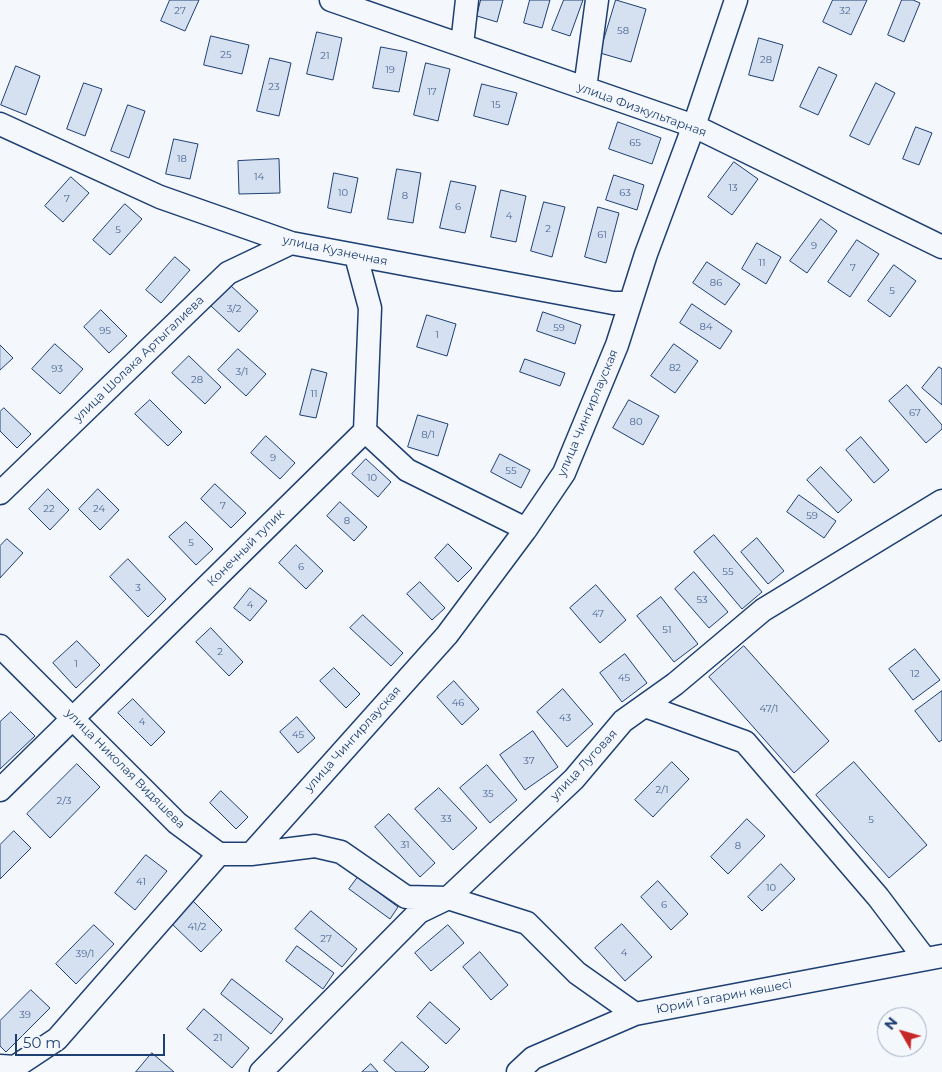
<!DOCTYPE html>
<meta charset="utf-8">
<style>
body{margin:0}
#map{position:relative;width:942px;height:1072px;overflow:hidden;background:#f4f7fb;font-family:Montserrat,sans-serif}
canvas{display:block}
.north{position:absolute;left:877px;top:1007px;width:50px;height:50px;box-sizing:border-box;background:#f4f7fb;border:1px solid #9eadc5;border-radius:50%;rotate:308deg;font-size:14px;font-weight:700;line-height:20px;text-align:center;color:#1d3f73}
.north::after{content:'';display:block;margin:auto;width:18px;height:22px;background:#c62828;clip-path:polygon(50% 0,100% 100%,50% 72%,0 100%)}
.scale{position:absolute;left:15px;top:1034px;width:150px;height:22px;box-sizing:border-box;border:2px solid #1d3f73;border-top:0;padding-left:6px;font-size:15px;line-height:18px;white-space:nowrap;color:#1d3f73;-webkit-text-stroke:4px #f4f7fb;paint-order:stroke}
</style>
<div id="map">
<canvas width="942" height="1072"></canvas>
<div class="north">N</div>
<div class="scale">50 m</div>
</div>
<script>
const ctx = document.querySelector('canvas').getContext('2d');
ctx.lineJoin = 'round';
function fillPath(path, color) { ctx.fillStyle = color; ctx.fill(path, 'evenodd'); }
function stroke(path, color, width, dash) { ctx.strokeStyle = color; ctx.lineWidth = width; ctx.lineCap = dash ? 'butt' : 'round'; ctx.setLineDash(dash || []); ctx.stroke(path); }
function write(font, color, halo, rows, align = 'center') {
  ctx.font = font + ' Montserrat,sans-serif'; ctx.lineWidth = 4; ctx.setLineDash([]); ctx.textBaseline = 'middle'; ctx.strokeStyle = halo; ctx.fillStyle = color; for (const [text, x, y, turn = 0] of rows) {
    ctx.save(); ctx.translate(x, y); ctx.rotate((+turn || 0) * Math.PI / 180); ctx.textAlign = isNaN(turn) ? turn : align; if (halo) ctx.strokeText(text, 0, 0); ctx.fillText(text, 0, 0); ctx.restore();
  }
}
const building = new Path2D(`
 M170,0h29l-14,31 -24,-10z
 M481,0h22l-6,22 -20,-6z
 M530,0h20l-8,28 -18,-5z
 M564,0h19l-13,36 -18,-6z
 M616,0l30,9 -15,53 -31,-9z
 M833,0h34l-16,35 -28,-13z
 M902,0h11l7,3 -16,39 -16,-7z
 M317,32l25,6 -9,42 -26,-6z
 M211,36l38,9 -7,29 -38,-9z
 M759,38l24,7 -10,36 -24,-6z
 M381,47l26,5 -8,40 -26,-4z
 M270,58l21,5 -12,53 -22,-5z
 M426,63l24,6 -12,52 -24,-6z
 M16,66l24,10 -14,39 -25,-10z
 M819,67l18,8 -19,40 -18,-8z
 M84,83l18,6 -17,47 -18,-7z
 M876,83l19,10 -26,52 -19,-9z
 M482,84l35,9 -9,32 -34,-9z
 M128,105l17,6 -16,47 -18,-7z
 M618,122l43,16 -9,26 -43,-15z
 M916,127l16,6 -13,32 -16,-6z
 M174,139l24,5 -8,35 -24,-5z
 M279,159l1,34 -41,1 -1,-33z
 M734,162l24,17 -26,36 -24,-18z
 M397,169l24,4 -8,50 -25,-4z
 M334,173l24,5 -7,35 -23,-5z
 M614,175l30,10 -7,25 -31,-10z
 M71,177l18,16 -26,29 -18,-16z
 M451,181l25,5 -11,47 -25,-5z
 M501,190l25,6 -10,46 -25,-5z
 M544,202l21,5 -13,50 -21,-6z
 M125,204l17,15 -32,36 -17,-15z
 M598,207l21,6 -13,50 -21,-6z
 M821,219l16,12 -30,42 -17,-12z
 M857,240l22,14 -29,43 -22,-15z
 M757,243l24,14 -15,27 -24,-15z
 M175,257l15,13 -29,33 -15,-13z
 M707,262l33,22 -15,21 -32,-22z
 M894,265l22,16 -26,36 -22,-16z
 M230,285l28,26 -19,21 -28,-26z
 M692,304l40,27 -12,18 -40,-26z
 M101,310l26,26 -18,17 -25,-26z
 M543,312l38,13 -6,19 -38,-13z
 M427,315l29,9 -9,32 -30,-9z
 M55,344l28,25 -23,25 -28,-25z
 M674,344l24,17 -23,32 -24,-17z
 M0,345l13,13 -13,12z
 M238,349l28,25 -20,22 -28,-26z
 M189,356l32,31 -16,17 -33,-31z
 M525,359l40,14 -5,13 -40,-14z
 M939,367l3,2v36l-20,-17z
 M312,369l15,4 -11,45 -16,-3z
 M907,385l35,40v4l-16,14 -37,-42z
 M150,400l32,32 -14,14 -33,-32z
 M629,400l30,16 -16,29 -30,-17z
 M4,408l27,26 -14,14 -17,-17v-19z
 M418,415l30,9 -10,32 -30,-9z
 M266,436l29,27 -15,16 -29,-26z
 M861,437l28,33 -15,13 -28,-33z
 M500,454l30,16 -9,18 -30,-16z
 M366,459l25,23 -13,15 -26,-23z
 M821,467l31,33 -14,13 -31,-33z
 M215,484l31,29 -15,15 -30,-29z
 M48,489l21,21 -19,20 -21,-21z
 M98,489l21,21 -19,20 -21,-21z
 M799,495l37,26 -12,17 -37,-26z
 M340,502l27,25 -13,14 -27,-25z
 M186,522l27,27 -17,16 -27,-28z
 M714,535l48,57 -20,17 -48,-57z
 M757,538l27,33 -16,13 -27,-32z
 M7,539l16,14 -23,25v-32z
 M448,544l24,24 -14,14 -23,-24z
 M296,545l27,26 -17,18 -27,-26z
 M128,559l38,40 -18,18 -38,-40z
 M694,572l34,40 -19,16 -34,-39z
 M420,582l25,26 -13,12 -25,-26z
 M596,585l30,35 -26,23 -30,-35z
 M250,588l17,13 -17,20 -16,-13z
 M661,597l37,47 -24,18 -37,-46z
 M363,615l40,38 -12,13 -41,-38z
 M211,628l32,34 -14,14 -33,-34z
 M77,641l23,24 -24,23 -23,-25z
 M744,646l85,95 -35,32 -85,-96z
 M915,649l25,31 -27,20 -24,-31z
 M625,654l22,29 -25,19 -22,-29z
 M334,668l26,26 -14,14 -26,-27z
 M454,681l25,28 -17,16 -25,-28z
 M563,689l30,35 -26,23 -30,-35z
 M942,691v49l-3,2 -24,-31z
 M133,699l32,33 -14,14 -33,-33z
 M11,712l24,24 -35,33v-47z
 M297,717l18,21 -17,15 -18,-21z
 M533,731l25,36 -33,23 -25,-35z
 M672,762l17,17 -36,38 -18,-17z
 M854,762l73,83 -38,33 -73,-83z
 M77,764l23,23 -50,51 -23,-24z
 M487,765l30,35 -27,23 -30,-35z
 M439,788l38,40 -24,22 -38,-41z
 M221,791l27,26 -12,12 -26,-26z
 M389,814l46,49 -15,14 -45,-50z
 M747,819l18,17 -37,38 -17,-17z
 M14,831l17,17 -31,31v-34z
 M146,855l21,16 -32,39 -20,-17z
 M781,864l14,15 -33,32 -14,-14z
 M358,877l40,30 -8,12 -41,-30z
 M658,881l30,33 -17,16 -30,-33z
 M193,901l29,29 -21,22 -30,-29z
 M311,911l46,38 -15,18 -47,-38z
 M622,924l30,33 -27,24 -30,-33z
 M94,925l20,19 -38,40 -20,-20z
 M448,925l16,18 -33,28 -16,-18z
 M297,946l37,27 -11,16 -37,-28z
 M480,952l28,33 -17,15 -28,-33z
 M232,979l51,40 -12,15 -50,-40z
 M31,990l19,18 -44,44 -6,-6v-25z
 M430,1002l30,27 -14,15 -29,-27z
 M204,1009l45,39 -17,20 -45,-39z
 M402,1042l27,25 -5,5h-28l-12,-11z
 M152,1053l22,19h-38z
 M371,1064l7,8h-16z`);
fillPath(building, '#d5e0f0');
stroke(building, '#1d3f73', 1);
const minor = new Path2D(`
 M331,0l363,126 248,121
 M462,45l5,-45
 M585,88l12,-88
 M0,124l160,73 131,46 322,60h17
 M365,431l42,39 119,59
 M0,493l228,-220 63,-30
 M0,646l177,177 42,31h32l64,-8 26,6 65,45 42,1 79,25 50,50 58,41
 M645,706l100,36 133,155 47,62
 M0,790l365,-359 5,-123 -14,-52
 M251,854l196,-219 79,-106 38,-56 53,-128 29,-91 51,-137 39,-117
 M0,1066l15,1 42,-28 162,-185
 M261,1072l158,-160 29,-14 126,-119 49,-58 52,-37 88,-74 179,-109
 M518,1072l15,-14 102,-44 307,-58`);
stroke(minor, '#1d3f73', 25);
stroke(minor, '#f4f7fb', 22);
write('10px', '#4b6792', null, [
 ["27",180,11],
 ["32",845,11],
 ["58",623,31],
 ["25",226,55],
 ["21",325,56],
 ["28",766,60],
 ["19",390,70],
 ["23",274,87],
 ["17",432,92],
 ["15",496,105],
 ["65",635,143],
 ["18",182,159],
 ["14",259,177],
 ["13",733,188],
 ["10",343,193],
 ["63",625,193],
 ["8",405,196],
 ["7",67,199],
 ["6",458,207],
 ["4",509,216],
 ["2",548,229],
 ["5",118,230],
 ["61",602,235],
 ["9",814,246],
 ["11",762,263],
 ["7",853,268],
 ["86",716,283],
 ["5",892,291],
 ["3/2",234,309],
 ["84",706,327],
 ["59",559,328],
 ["95",105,331],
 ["1",437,335],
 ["82",675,368],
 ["93",57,369],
 ["3/1",242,372],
 ["28",197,380],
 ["11",314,394],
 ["67",915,413],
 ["80",636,422],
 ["8/1",428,435],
 ["9",273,458],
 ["55",511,471],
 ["10",372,478],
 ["7",223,506],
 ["22",49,509],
 ["24",99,509],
 ["59",812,516],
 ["8",347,521],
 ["5",191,543],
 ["6",301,567],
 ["55",728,572],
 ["3",138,588],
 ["53",702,600],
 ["4",250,605],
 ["47",598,614],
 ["51",667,630],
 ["2",220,652],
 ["1",76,664],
 ["12",915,674],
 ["45",624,678],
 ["46",458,703],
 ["47/1",769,709],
 ["43",565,718],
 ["4",142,722],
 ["45",298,735],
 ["37",529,761],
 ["2/1",662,790],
 ["35",488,794],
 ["2/3",64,801],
 ["33",446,819],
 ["5",871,820],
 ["31",405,845],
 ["8",738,846],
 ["41",141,882],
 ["10",771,888],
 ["6",664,905],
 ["41/2",197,927],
 ["27",326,939],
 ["4",624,953],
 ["39/1",85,954],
 ["39",25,1015],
 ["21",218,1038]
]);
write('12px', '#1d3f73', '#f4f7fb', [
 ["улица Физкультарная",642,110,20],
 ["улица Кузнечная",335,251,12],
 ["улица Шолака Артыгалиева",139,359,-44],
 ["улица Чингирлауская",588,413,-67],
 ["Конечный тупик",246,548,-45],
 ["улица Чингирлауская",353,739,-48],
 ["улица Луговая",584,765,-47],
 ["улица Николая Видяшева",125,769,45],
 ["Юрий Гагарин көшесі",724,997,-11]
]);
</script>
